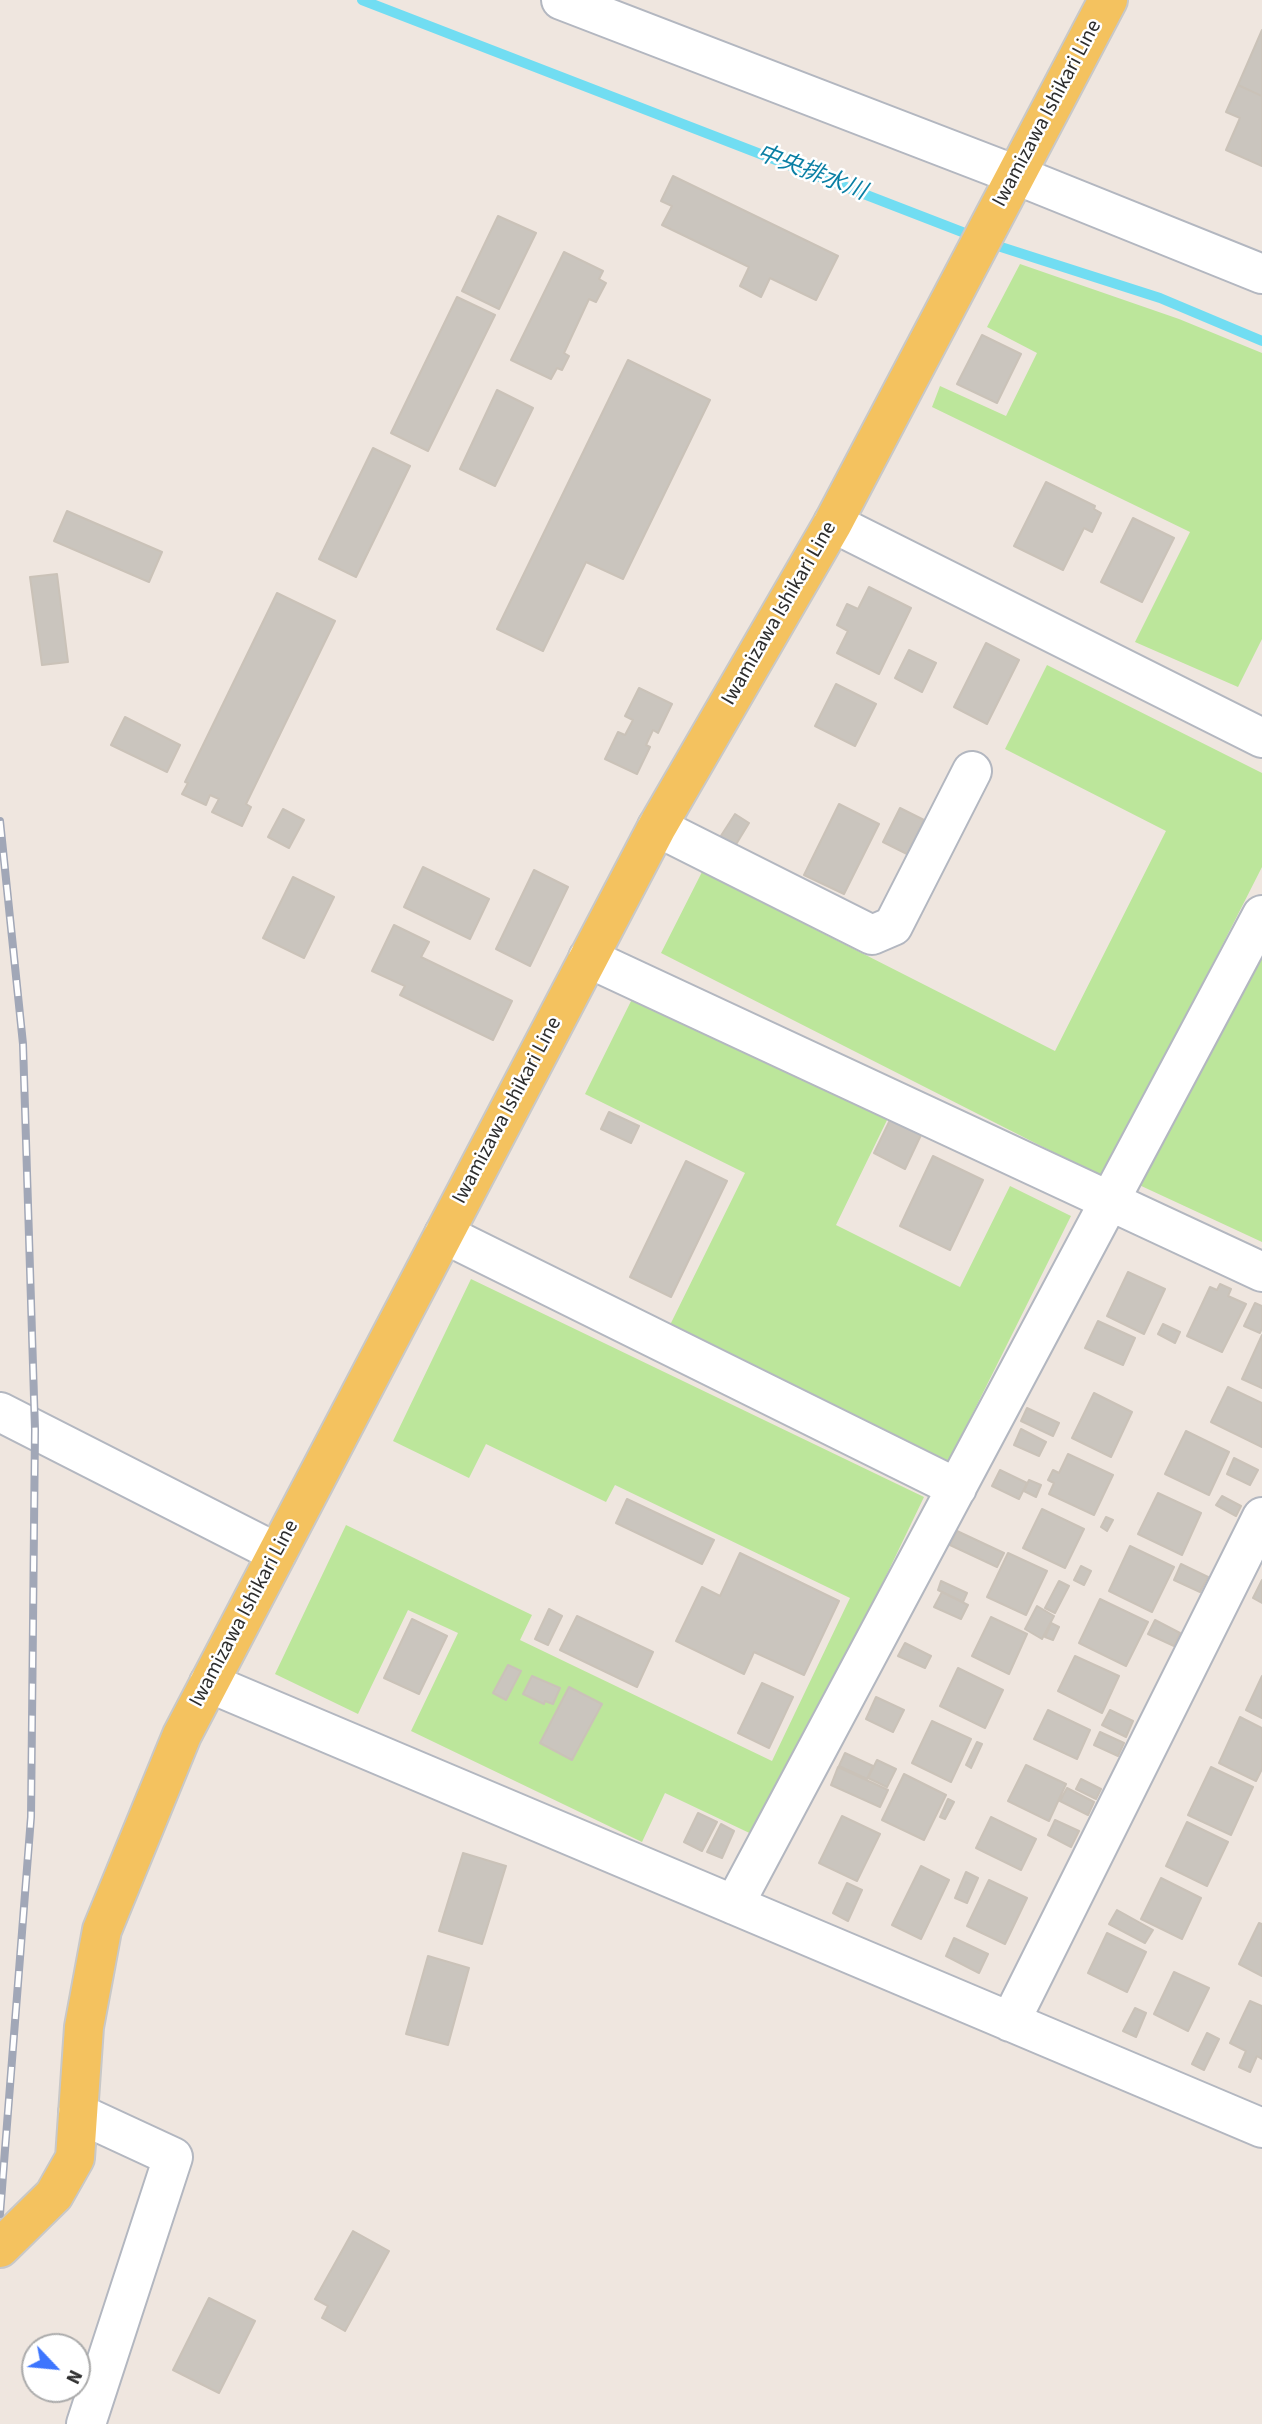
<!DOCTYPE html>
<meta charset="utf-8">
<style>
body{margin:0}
#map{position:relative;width:1262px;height:2424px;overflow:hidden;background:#efe6df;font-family:"Source Sans 3",sans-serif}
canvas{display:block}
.north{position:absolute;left:21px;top:2333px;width:70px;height:70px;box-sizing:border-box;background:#fff;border:2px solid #ababab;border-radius:50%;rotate:116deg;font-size:19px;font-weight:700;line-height:28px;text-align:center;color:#2d2d2d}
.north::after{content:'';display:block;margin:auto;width:24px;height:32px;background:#3d75fe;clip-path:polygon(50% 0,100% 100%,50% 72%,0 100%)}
</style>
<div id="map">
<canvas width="1262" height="2424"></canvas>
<div class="north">N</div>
</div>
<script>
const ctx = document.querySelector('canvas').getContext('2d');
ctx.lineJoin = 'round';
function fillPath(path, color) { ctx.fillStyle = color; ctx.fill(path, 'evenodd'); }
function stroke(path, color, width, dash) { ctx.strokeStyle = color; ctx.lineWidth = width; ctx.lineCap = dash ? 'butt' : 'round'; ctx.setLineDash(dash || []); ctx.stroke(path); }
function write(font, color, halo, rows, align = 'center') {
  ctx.font = font + ' "Source Sans 3","Noto Sans JP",sans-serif'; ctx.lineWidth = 5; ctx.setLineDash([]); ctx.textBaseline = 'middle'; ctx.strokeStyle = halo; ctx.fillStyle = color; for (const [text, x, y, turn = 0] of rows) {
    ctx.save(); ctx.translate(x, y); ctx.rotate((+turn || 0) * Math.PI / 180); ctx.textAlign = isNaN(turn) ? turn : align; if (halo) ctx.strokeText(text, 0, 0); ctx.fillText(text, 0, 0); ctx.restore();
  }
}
fillPath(new Path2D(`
 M1020,264l159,55 83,34v286l-24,48 -103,-45 55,-110 -258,-125 8,-21 66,30 31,-63 -50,-26z
 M1047,665l215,108v94l-158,311 -443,-225 41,-81 353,179 111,-220 -161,-82z
 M1262,946v296l-125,-58z
 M635,993l253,125 -52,107 124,62 50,-101 61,30 -123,247 -278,-138 75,-152 -160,-79z
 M471,1279l453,218 -164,341 -95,-45 -23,49 -231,-111 47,-98 -50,-23 -50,104 -83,-40 71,-149 186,90 -12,25 252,121 78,-163 -235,-113 -9,17 -120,-58 -17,34 -76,-37z`), '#bce69b');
stroke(new Path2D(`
 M362,0l639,247 159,51 102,43`), '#71ddf2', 10);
const building = new Path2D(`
 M1262,30v66l-24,-11z
 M1238,85l24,11v70l-36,-16 14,-32 -14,-6z
 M673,176l165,80 -22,44 -46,-22 -9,19 -21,-11 9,-19 -87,-42 10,-19 -11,-5z
 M498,216l38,17 -37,76 -37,-18z
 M564,252l39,19 -4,8 7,4 -10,19 -7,-3 -25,54 5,3 -7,14 -5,-2 -6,11 -40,-19z
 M457,297l38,18 -67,136 -37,-18z
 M982,335l39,19 -24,49 -40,-19z
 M628,360l82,40 -87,179 -37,-17 -43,89 -46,-22z
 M497,390l36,18 -38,78 -35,-17z
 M373,448l37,18 -54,111 -37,-18z
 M1046,482l49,24 -1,3 7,4 -9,19 -8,-4 -21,42 -49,-24z
 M67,511l95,41 -13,30 -95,-41z
 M1133,518l41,20 -32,64 -41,-20z
 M57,574l11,88 -26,3 -12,-88z
 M869,587l42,21 -32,66 -42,-21 11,-22 -11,-6 10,-21 11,5z
 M277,593l58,28 -89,183 5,3 -9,19 -30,-14 7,-13 -9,-4 -4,10 -24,-11 6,-11 -3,-1z
 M986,643l33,17 -32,64 -33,-17z
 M909,650l27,13 -14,29 -27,-14z
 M836,684l40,20 -21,42 -40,-20z
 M639,688l33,16 -14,29 -5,-3 -7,15 4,2 -13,27 -32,-15 13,-27 7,3 8,-15 -8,-4z
 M125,717l55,28 -13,27 -56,-27z
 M839,804l40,20 -35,70 -40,-19z
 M900,808l24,12 -17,34 -24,-12z
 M283,809l21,11 -15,28 -21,-11z
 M735,814l14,9 -17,28 -15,-9z
 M423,867l66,32 -19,40 -66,-32z
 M534,870l34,17 -38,79 -34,-17z
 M293,877l41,20 -30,61 -41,-20z
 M394,925l35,17 -8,15 91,44 -19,39 -93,-45 5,-9 -33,-15z
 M609,1112l30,14 -8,17 -30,-14z
 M890,1120l31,15 -16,34 -31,-16z
 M933,1156l50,24 -33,70 -50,-24z
 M686,1161l41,20 -56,116 -41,-20z
 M1128,1272l37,17 -21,45 -37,-18z
 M1220,1284l11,5 -3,7 18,8 -24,48 -35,-16 23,-49 7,3z
 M1255,1303l7,3v22l-2,5 -16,-7z
 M1098,1321l37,17 -12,27 -38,-17z
 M1163,1324l17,8 -5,11 -17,-9z
 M1262,1335v53l-20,-9z
 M1228,1387l34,16v44l-51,-25z
 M1094,1393l38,19 -21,45 -39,-19z
 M1027,1408l32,15 -6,13 -32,-15z
 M1021,1429l25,13 -7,14 -25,-11z
 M1186,1431l43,21 -20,43 -44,-21z
 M1068,1454l45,21 -19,40 -45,-21 5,-11 -6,-3 5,-10 6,3z
 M1234,1458l24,12 -8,15 -23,-11z
 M1000,1470l27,13 -8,16 -27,-13z
 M1029,1480l12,5 -5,12 -12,-6z
 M1158,1493l43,20 -19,42 -44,-21z
 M1222,1496l19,10 -5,10 -20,-11z
 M627,1499l87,41 -12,24 -86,-41z
 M1042,1509l42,20 -19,39 -42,-20z
 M1106,1517l7,3 -6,11 -6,-4z
 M957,1531l47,22 -7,14 -47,-22z
 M1130,1546l44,21 -22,45 -43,-21z
 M740,1553l99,48 -35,74 -50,-23 -10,22 -68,-33 26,-54 18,9z
 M1008,1553l39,18 -21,44 -39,-18z
 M1181,1564l27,13 -8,15 -26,-12z
 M1081,1566l10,5 -7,14 -10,-5z
 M1262,1580v23l-9,-5z
 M941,1581l26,12 -4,9 -25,-12z
 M1059,1581l10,5 -14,27 -10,-5z
 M942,1592l26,13 -7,14 -27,-12z
 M1100,1599l48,23 -22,44 -47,-23z
 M1037,1606l17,10 -12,23 -17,-10z
 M549,1609l13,7 -14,29 -13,-6z
 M577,1616l76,36 -16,35 -77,-37z
 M991,1617l36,17 -18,40 -37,-18z
 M412,1619l35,17 -28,58 -35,-16z
 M1155,1620l25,13 -6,13 -26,-12z
 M1051,1623l8,4 -6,13 -8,-3z
 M905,1643l26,13 -6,12 -27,-12z
 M1075,1656l44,20 -17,37 -44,-22z
 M508,1665l13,6 -15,29 -13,-7z
 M958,1668l45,22 -18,38 -45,-22z
 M532,1676l28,12 -7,16 -8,-3 -1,3 -21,-10z
 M1262,1676v42l-16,-8z
 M762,1683l31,14 -24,51 -31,-15z
 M569,1687l33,17 -30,56 -32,-17z
 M876,1697l28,13 -11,22 -27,-13z
 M1048,1710l42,20 -13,29 -43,-20z
 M1110,1710l23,11 -7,16 -24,-12z
 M1240,1717l22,11v41l-6,12 -37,-18z
 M932,1721l39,18 -20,43 -39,-19z
 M1100,1732l24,11 -6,13 -24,-11z
 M977,1742l5,2 -11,24 -5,-3z
 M845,1753l28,13 -6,13 -28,-13z
 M877,1760l19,9 -9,18 -19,-9z
 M1026,1765l40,19 -17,37 -41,-20z
 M838,1767l50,23 -8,17 -49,-22z
 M1211,1767l42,20 -22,48 -43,-20z
 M904,1774l42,21 -22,45 -42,-20z
 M1081,1779l20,10 -5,10 -20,-10z
 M1067,1788l27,14 -6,13 -28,-14z
 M948,1799l6,3 -9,17 -5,-2z
 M698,1813l19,9 -15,29 -18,-9z
 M842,1816l38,18 -23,47 -38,-18z
 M991,1817l45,22 -15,31 -45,-22z
 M1055,1820l24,11 -8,16 -23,-12z
 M1187,1822l41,20 -21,44 -41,-20z
 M721,1824l13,7 -12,27 -15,-6z
 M463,1853l43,13 -24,78 -43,-13z
 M921,1866l28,14 -28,59 -29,-14z
 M966,1872l12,6 -11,25 -12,-5z
 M1161,1878l40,20 -19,41 -41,-20z
 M989,1880l38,18 -22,46 -38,-18z
 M847,1883l15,7 -14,31 -15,-8z
 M1117,1910l36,20 -8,13 -36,-19z
 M1259,1923l3,1v52l-23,-12z
 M1107,1933l39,19 -19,40 -39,-19z
 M954,1938l34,16 -9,19 -33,-17z
 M428,1956l41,12 -21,77 -42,-11z
 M1174,1972l35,16 -21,43 -34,-17z
 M1250,2001l12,5v53l-5,-3 -7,16 -11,-5 7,-16 -16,-8z
 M1135,2008l11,5 -10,24 -13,-6z
 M1207,2033l12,6 -15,31 -12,-6z
 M353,2231l36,20 -44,80 -23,-13 6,-12 -13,-7z
 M209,2298l46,23 -36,72 -46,-23z`);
fillPath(building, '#cac5be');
stroke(building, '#cac2b8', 2);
const minor = new Path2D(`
 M561,0l455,175 246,99
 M833,523l429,215
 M657,827l215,108 21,-9 79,-155
 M588,958l674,314
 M444,1234l513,254
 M0,1412l277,141
 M209,1683l1053,445
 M734,1905l528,-990
 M1010,2022l252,-505
 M78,2113l95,44 -87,267`);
const major = new Path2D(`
 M0,2248l54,-53 21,-37 9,-131 18,-97 80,-195 475,-908 176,-304 275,-523`);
stroke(minor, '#b3b7c0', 42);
stroke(major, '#c8c8c8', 42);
stroke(minor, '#fff', 38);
stroke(major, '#f4c25f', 38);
const rail = new Path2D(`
 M0,821l23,223 12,386 -4,387 -31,397`);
stroke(rail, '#a1a7b7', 8);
stroke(rail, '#fff', 5, [16]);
write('21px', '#2d2d2d', '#fff', [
 ["Iwamizawa Ishikari Line",1048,114,-62],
 ["Iwamizawa Ishikari Line",780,614,-60],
 ["Iwamizawa Ishikari Line",508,1111,-62],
 ["Iwamizawa Ishikari Line",245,1614,-62]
]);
write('italic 23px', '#0a7fa4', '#fff', [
 ["中央排水川",811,174,21]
]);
</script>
